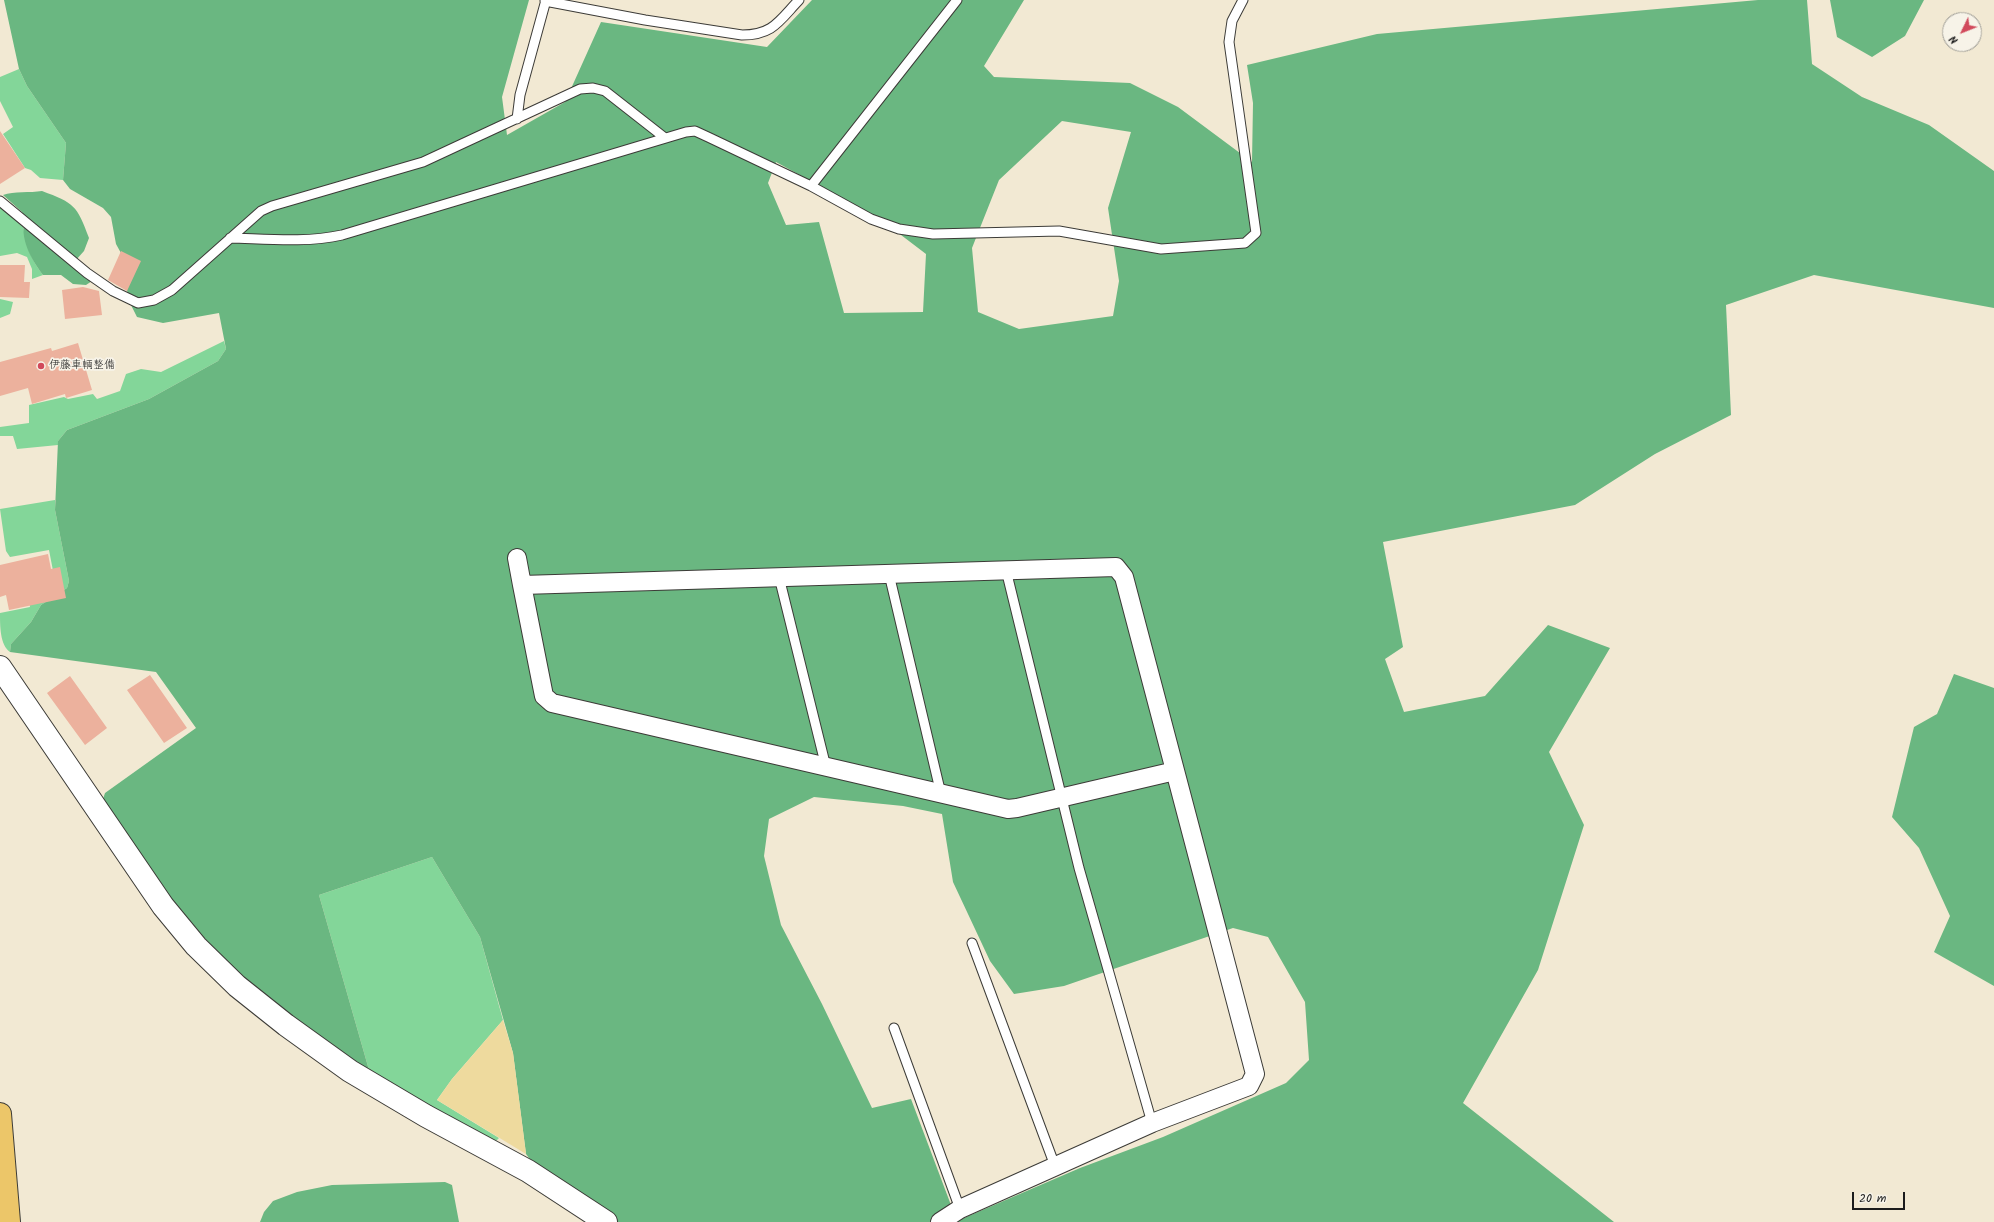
<!DOCTYPE html>
<meta charset="utf-8">
<style>
body{margin:0}
#map{position:relative;width:1994px;height:1222px;overflow:hidden;background:#f2e9d3;font-family:Kalam,sans-serif}
canvas{display:block}
.north{position:absolute;left:1942px;top:12px;width:40px;height:40px;box-sizing:border-box;background:#f7f3e8;border:1px solid #9f9d96;border-radius:50%;rotate:227deg;font-size:11px;font-weight:700;line-height:16px;text-align:center;color:#1c1c1c}
.north::after{content:'';display:block;margin:auto;width:14px;height:18px;background:#d1495b;clip-path:polygon(50% 0,100% 100%,50% 72%,0 100%)}
.scale{position:absolute;left:1852px;top:1192px;width:53px;height:18px;box-sizing:border-box;border:2px solid #1c1c1c;border-top:0;padding-left:5px;font-size:12px;line-height:14px;white-space:nowrap;color:#1c1c1c;-webkit-text-stroke:3px #f7f3e8;paint-order:stroke}
</style>
<div id="map">
<canvas width="1994" height="1222"></canvas>
<div class="north">N</div>
<div class="scale">20 m</div>
</div>
<script>
const ctx = document.querySelector('canvas').getContext('2d');
ctx.lineJoin = 'round';
function fillPath(path, color) { ctx.fillStyle = color; ctx.fill(path, 'evenodd'); }
function stroke(path, color, width, dash) { ctx.strokeStyle = color; ctx.lineWidth = width; ctx.lineCap = dash ? 'butt' : 'round'; ctx.setLineDash(dash || []); ctx.stroke(path); }
function write(font, color, halo, rows, align = 'center') {
  ctx.font = font + ' Kalam,"Klee One",sans-serif'; ctx.lineWidth = 3.5; ctx.setLineDash([]); ctx.textBaseline = 'middle'; ctx.strokeStyle = halo; ctx.fillStyle = color; for (const [text, x, y, turn = 0] of rows) {
    ctx.save(); ctx.translate(x, y); ctx.rotate((+turn || 0) * Math.PI / 180); ctx.textAlign = isNaN(turn) ? turn : align; if (halo) ctx.strokeText(text, 0, 0); ctx.fillText(text, 0, 0); ctx.restore();
  }
}
fillPath(new Path2D(`
 M19,69l8,17 39,57 -3,37 -23,-2 -9,-8 -6,-2 -22,-34 10,-7 -13,-26v-24z
 M0,207l23,19c3,19 8,34 20,49l-11,4v-10l-5,-12 -10,-4 -17,3z
 M0,299l13,3 -3,12 -10,4z
 M224,341l2,8 -8,12 -69,38 -82,31 -9,11v4l-41,4 -4,-13h-13v-9l29,-4v-18l35,-8 4,2 25,-5 4,5 23,-8 6,-17 15,-5 20,3z
 M55,500v10l14,71 -2,7 -26,17 -10,17 -20,22 -1,8c-10,-7 -10,-26 -10,-39l30,-6 -3,-19 28,-7 -6,-31 -39,7 -4,-6 -6,-42z
 M432,857l48,80 23,83 -51,59 -15,21 62,38 -4,4 -58,-30 -68,-42 -50,-175z`), '#83d699');
fillPath(new Path2D(`
 M4,0h525l-27,97 5,38 58,-33 36,-80 166,25 45,-47h212l-40,66 10,11 136,6 48,24 74,55 1,-59 -6,-38 130,-31 381,-34h49l5,64 50,33 67,28 65,46v137l-180,-33 -88,30 5,110 -76,39 -80,51 -192,37 20,105 -18,12 19,53 81,-16 63,-71 62,23 -61,104 35,73 -46,145 -75,133 151,119h-998l-84,-60 -6,-8 -13,-101 -33,-116 -48,-80 -113,38 50,175 -85,-56 -85,-73 -96,-142 2,-6 91,-65 -40,-56 -146,-20 1,-8 20,-22 10,-17 26,-17 2,-7 -14,-71 3,-69 9,-11 82,-31 69,-38 8,-12 -7,-36 -56,10 -26,-6 -7,-14 -4,-17 1,-22 -11,-20 -5,-27 -8,-9 -33,-19 -7,-9 3,-37 -39,-57 -8,-17zM1062,121l69,11 -23,76 11,73 -6,35 -94,13 -41,-17 -6,-64 27,-68zM776,162l104,57 46,35 -3,58 -79,1 -25,-91 -33,3 -18,-42zM814,797l89,9 39,8 11,68 37,79 24,33 50,-8 169,-58 35,9 37,65 4,58 -23,23 -123,54 -83,31 -123,53 -46,-122 -39,9 -50,-104 -41,-79 -17,-69 5,-37z
 M1830,0h94l-19,36 -33,21 -35,-20z
 M42,191c32,12 35,14 47,47l-5,13 -8,9 16,21 -6,4 -13,-1 -12,-9h-18c-12,-16 -24,-37 -18,-57l-3,-6 -19,-17c11,-4 27,-2 39,-4z
 M1954,674l40,14v298l-60,-34 16,-36 -31,-68 -27,-31 22,-90 23,-13z
 M445,1182l7,3 7,37h-199l4,-10 9,-11 24,-9 35,-7z`), '#6ab781');
fillPath(new Path2D(`
 M503,1020l10,33 13,101 -89,-54 15,-21z`), '#eeda9e');
fillPath(new Path2D(`
 M0,131l25,37 -25,16z
 M121,251l20,10 -14,30 -19,-11z
 M0,265h25l-1,17h6l-1,16 -29,-1z
 M83,287l16,4 3,24 -37,4 -3,-29z
 M78,343l14,47 -26,8 -1,-4 -33,10 -4,-16 -28,8v-34l51,-14 1,3z
 M48,554l3,15 9,-2 6,31 -57,12 -3,-15 -6,2v-32z
 M150,675l37,53 -23,15 -37,-53z
 M70,676l37,52 -22,17 -38,-52z`), '#ecb19d');
const service = new Path2D(`
 M545,1l100,19 97,15c31,0 37,-14 57,-35
 M517,119l3,-24 26,-95
 M811,186l60,33 28,10 34,5 126,-3 102,18 84,-6 11,-10 -27,-191 3,-21 11,-21
 M0,201l87,72 26,18 25,12 16,-3 18,-10 89,-79 11,-5 151,-44 157,-73 13,-1 12,3 60,47
 M230,238c37,1 76,5 112,-3l344,-103 9,-1 13,6 103,49 146,-186
 M1006,570l73,298 73,255
 M889,574l52,220
 M779,577l47,190
 M972,943l83,223
 M894,1028l66,181`);
const minor = new Path2D(`
 M517,558l5,27
 M940,1222l20,-13 192,-86 97,-37 6,-12 -131,-497 -8,-10 -594,18 22,111 8,7 456,106 9,-1 158,-37`);
const tertiary = new Path2D(`
 M0,667l163,239 33,40 41,40 49,39 64,46 76,45 102,55 78,51`);
const primary = new Path2D(`
 M0,1114l9,108`);
stroke(service, '#3c3b37', 11);
stroke(minor, '#3c3b37', 20);
stroke(tertiary, '#3c3b37', 24);
stroke(primary, '#3c3b37', 24);
stroke(service, '#fff', 9);
stroke(minor, '#fff', 18);
stroke(tertiary, '#fff', 22);
stroke(primary, '#ecc669', 22);
for (const [x, y, r, color] of [
 [41,366,4,"#d1495b"]
]) { const dot = new Path2D(); dot.arc(x, y, r, 0, 2 * Math.PI); ctx.fillStyle = color; ctx.fill(dot); stroke(dot, '#f7f3e8', 1.5); }
write('11px', '#1c1c1c', '#f7f3e8', [
 ["伊藤車輌整備",49,366]
], 'left');
</script>
